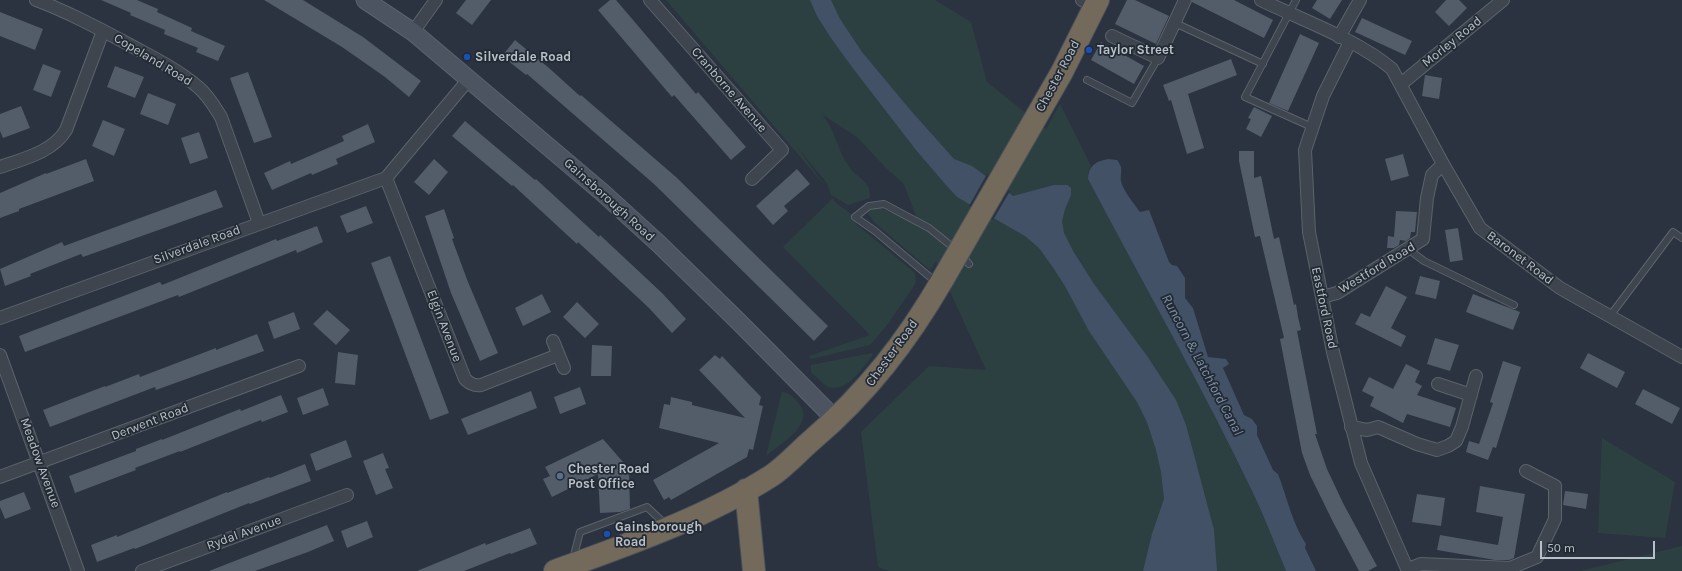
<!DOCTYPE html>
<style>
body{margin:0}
#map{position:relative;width:1682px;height:571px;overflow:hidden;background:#2a333f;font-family:Karla,sans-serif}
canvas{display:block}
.scale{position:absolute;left:1540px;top:541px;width:115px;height:18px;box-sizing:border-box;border:2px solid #bac0c9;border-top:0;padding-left:5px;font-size:12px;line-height:14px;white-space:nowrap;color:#bac0c9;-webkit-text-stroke:3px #222a34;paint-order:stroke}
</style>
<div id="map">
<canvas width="1682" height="571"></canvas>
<div class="scale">50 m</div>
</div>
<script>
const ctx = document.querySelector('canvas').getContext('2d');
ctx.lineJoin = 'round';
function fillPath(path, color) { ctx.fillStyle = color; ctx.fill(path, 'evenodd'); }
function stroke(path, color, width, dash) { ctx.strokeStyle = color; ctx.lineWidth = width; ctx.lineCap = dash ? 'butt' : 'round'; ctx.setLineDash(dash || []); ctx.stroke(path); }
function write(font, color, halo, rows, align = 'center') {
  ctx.font = font + ' Karla,sans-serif'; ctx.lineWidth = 3.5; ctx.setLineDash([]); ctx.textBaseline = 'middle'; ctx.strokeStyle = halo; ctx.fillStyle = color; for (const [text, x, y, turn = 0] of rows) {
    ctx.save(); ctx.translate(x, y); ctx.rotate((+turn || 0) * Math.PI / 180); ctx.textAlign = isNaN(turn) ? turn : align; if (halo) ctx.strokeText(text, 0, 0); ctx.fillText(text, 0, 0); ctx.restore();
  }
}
fillPath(new Path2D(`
 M666,0h269l36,22 16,60 59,47 14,-25 31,62 -3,6v7c55,105 114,207 165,314 12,25 22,52 33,78h-397l-11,-4 -17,-135 68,-66 57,4 -50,-109 -6,9 -55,-47 -7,-9 3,-6h9l39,16 -15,-40 -19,-17 -28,-30 -34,-22 8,13 12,29 9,14 11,9 6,8 1,10 -22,7 -17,-10 -4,-12 -31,-37 30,41z
 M833,198l2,4 20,15 1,7 59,49 1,9 -2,4 -26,38 -18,21 -59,14 -2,-3 61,-21 -87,-88z
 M872,353l1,2c-11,13 -28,42 -48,30 -5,-4 -9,-9 -14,-13v-7z
 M782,392c8,1 12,5 17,12 17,20 -20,41 -33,52z
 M1602,438l73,44 -10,56 -67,-5z
 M1682,546v25h-102z`), '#2d4041');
fillPath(new Path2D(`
 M810,0h21l9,19 22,33 50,60 42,47 18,7 41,30 41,-11h13l4,3v7l-6,14 -3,12 2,12 9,18 21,33 53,72 29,44 10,25 28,105 3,41h-74l9,-37 12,-35 -3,-27 -5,-22 -9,-28 -10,-20 -48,-71 -24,-45 -13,-20 -13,-18 -14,-12 -68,-39 -11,-12 -30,-35 -64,-83 -21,-29 -14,-22z
 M1108,159l9,1c7,9 3,11 4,21 1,8 14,24 19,31l9,-2 20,52 3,3 5,1 8,12v20l8,10 15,49 18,2 3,5 -6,4 21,47 8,4 5,7v9l16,35 5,4c9,23 14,49 28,70l-1,4 11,23h-30c-11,-26 -21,-53 -33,-78 -51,-107 -110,-209 -165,-314 0,-13 8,-18 20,-20z`), '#425166');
fillPath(new Path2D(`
 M987,174l23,17 -17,29 -24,-14z`), '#2a333f');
fillPath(new Path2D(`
 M101,0h36l21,9 -1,3 35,16 -1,3 34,15 -7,15 -22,-9 2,-4 -34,-14 1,-4 -35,-15 1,-2z
 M264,0h39l60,37 58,44 -12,16 -24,-20 -43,-30z
 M466,0h25l-19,25 -16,-12z
 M610,0h6l80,94 2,-2 48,55 -15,13 -57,-65 -2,2 -74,-87z
 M1127,0h8l34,16 -13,28 -41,-20z
 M1192,0h42l39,20 -9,18 -72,-36z
 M1317,0h25l-12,19 -18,-11z
 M1446,0h13l8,8 -18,18 -14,-14z
 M0,12l43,17 -8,21 -35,-14z
 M1362,18l50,23 -7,14 -50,-23z
 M1300,34l19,9 -31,68 -19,-8z
 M515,40l34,28 31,28 1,-1 95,82 152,149 -14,15 -160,-157 -127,-110 -1,1 -24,-19z
 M1101,42l43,24 -10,18 -43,-24z
 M1231,59l6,16 -49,19 16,54 -17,6 -16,-54 -2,1 -6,-16z
 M43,64l18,7 -10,26 -18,-7z
 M115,66l29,11 -9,21 -28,-11z
 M248,72l24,65 -18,6 -24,-65z
 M1425,75l17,3 -3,21 -17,-3z
 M148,93l28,11 -8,21 -28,-11z
 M21,106l9,22 -27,10 -3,-7v-17z
 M1254,107l18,9 -11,21 -15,-8 5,-10 -3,-1z
 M103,120l22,9 -11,27 -22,-10z
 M465,121l70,59 1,-1 63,58 1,-2 62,58 24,26 -14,14 -23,-25 -71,-66 -1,2 -12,-11 -52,-48 -1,1 -60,-50z
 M368,124l7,18 -39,17 2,5 -26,11 -1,-2 -39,17 -8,-17 26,-12 1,3 53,-23 -2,-5z
 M199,132l9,26 -18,6 -9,-26z
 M1239,151h15v27l7,-2 13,63 5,-2 15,68 2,-1 2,13 3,13 -4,1 20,103h-2l12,35 16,34 34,63 -9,5h-9l-26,-49 -23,-47 -8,-22 -22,-114 4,-1 -24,-102 -5,1 -16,-76z
 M1403,154l6,22 -18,5 -6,-22z
 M86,159l8,22 -75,28v2l-19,7v-25l46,-20v1z
 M434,159l14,13 -19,23 -15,-13z
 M797,169l13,15 -26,22 4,5 -15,14 -17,-19z
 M216,190l7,17 -140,50 -2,-3 -51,20 1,2 -26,10 -5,-17 62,-27 2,4z
 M366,206l7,17 -26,10 -7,-17z
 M444,209l10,29 -2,1 16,43 30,71 -18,8 -29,-68 -26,-77z
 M1396,211l21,1 -2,20h-4l-1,6 -4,3 -6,-1 -1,5 -5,3h-7l1,-12 6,1z
 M317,226l6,16 -26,11 -1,-3 -117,47 -1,-2 -153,57 -6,-16 141,-54 2,3 114,-46 1,2z
 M1458,228l5,32 -13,2 -5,-32z
 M390,256l59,157 -19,7 -59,-157z
 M1420,276l20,5 -4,18 -21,-5z
 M1386,286l21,11 -16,31 15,8 -5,11 -46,-23 6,-11 9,4z
 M542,294l9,18 -28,14 -8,-18z
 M1473,294l47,18 -7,18 -47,-18z
 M577,302l22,22 -14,14 -22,-21z
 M327,310l23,20 -14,15 -23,-21z
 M294,312l6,17 -26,10 -6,-17z
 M257,334l7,17 -108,39 -1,-3 -105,40 -7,-17 62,-24v1l34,-13 1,3 76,-29v2z
 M1435,338l24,7 -9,26 -23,-7z
 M592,345l20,1 -1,30h-20z
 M338,352l20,3 -3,30 -20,-2z
 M1588,353l37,19 -8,16 -37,-20z
 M715,355l5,4 2,-3 39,41 -2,8 4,1 -10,44 -4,-1 -2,8 -76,43 -2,-3 -5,3 -11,-20 66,-37 -60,-15 5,-24 6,1 1,-8 21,5v3l53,13 -46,-48z
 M1503,361l18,6 -25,81 -3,-1 -5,13 -22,-8 3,-11 10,3 14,-41 -3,-1z
 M1406,364l14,7 -5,11 7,4 -5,9 39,13 -6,19 -43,-13 -4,9 -33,-17 4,-9 -12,-6 7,-14 24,12z
 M580,387l6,17 -26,10 -6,-17z
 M323,388l6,17 -26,10 -6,-17z
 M1643,389l37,19 -8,16 -37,-20z
 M531,391l6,17 -69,27 -7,-16z
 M281,395l7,17 -26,10 -1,-2 -81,32v-1l-45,17 1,2 -61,23 -6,-17 67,-25v-2l26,-10v1l78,-31 1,2z
 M603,439l26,30 1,40 -10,3 -20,1 -2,-39 -46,23 -9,-18 7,-3 -5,-9z
 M346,440l6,17 -36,14 -6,-17z
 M383,453l6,15 -4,1 8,19 -17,7 -13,-34z
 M305,464l6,17 -61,23 -1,-1 -114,46 -1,-1 -37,14 -6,-17 26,-10v2l110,-45v1l42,-16 1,1z
 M1480,486l45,8 -11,64 -5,2h-14l-58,-10 3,-15 58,10 5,-28 -27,-5z
 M1565,491l23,3 -2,15 -23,-4z
 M24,492l7,17 -26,10 -5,-12v-6z
 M1417,494l28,4 -4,28 -29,-4z
 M367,521l6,16 -26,11 -6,-17z
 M327,525l7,16 -26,11 -53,19h-46z
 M530,528l7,16 -26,10 -1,-1 -46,18h-47l68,-28 1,2z`), '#535c69');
const lane = new Path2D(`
 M1296,0l-51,97 67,30
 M1175,23l88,41
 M1087,80l45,23 26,-45
 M1408,249l16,12 90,44
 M937,283l-62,-52 -20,-14 14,-11 15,-2 45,24 31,25 9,11
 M1610,316l63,-84 9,6
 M573,559l7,-27 67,-25 19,18`);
const street = new Path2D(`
 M36,0c32,12 62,28 92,44 24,13 49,25 70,43 10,8 16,19 23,30l38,106
 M650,0l132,150 -30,29
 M1082,0l12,7
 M1261,0c41,20 97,40 131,69l51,95 37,64 80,60 122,69
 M413,32l23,-32
 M1112,36l46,22 27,-58
 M1339,37l21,-37
 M1350,42l-27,54 -18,54 4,82 24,120 28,111 47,108
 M1401,84l102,-84
 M0,167c23,-8 53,-15 66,-37l37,-99
 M386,178l79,201c5,5 9,7 16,6l77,-30
 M1322,297l15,-4 86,-54 4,-41 5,-23 11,-11
 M0,318l386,-140 83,-99
 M553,341l11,27
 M0,355l78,216
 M1438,384l33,11
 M1351,427l16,3 11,-3 39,17 20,6 11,-4 8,-5 6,-14 14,-51
 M0,477l299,-111
 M1408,569l13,-5 89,4 27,-11 18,-38v-33l-29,-15
 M142,571l205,-76`);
const secondary = new Path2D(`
 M365,0l48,32 190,161 56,51 80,78 97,98`);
const highway = new Path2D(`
 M1027,133l35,-61 36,-72
 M746,490l8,81
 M555,571c74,-27 150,-53 216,-95 15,-10 27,-24 41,-36 55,-47 95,-99 131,-161`);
stroke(lane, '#5b636c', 8);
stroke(street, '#5b636c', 14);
stroke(secondary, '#5b636c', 19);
stroke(highway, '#485059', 24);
stroke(lane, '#3e454f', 6);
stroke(street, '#3e454f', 12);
stroke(secondary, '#4c5461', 17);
stroke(highway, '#746a5c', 22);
const highwayBridge = new Path2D(`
 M943,279l84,-146`);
stroke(highwayBridge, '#485059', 24, []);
stroke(highwayBridge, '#746a5c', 22);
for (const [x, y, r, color] of [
 [1089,50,4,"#1a4fb4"],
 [467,57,4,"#1a4fb4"],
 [560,476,4,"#5c6f8a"],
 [607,534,4,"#1a4fb4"]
]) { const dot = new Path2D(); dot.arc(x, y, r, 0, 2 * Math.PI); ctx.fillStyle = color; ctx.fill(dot); stroke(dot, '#222a34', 1.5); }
write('13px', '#bac0c9', '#222a34', [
 ["Morley Road",1452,42,-39],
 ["Copeland Road",153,60,31],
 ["Chester Road",1058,76,-62],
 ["Cranborne Avenue",729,90,49],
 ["Gainsborough Road",609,200,42],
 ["Silverdale Road",197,245,-20],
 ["Baronet Road",1520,258,37],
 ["Westford Road",1377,268,-31],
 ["Eastford Road",1324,308,78],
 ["Elgin Avenue",444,326,69],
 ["Chester Road",892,353,-54],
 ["Derwent Road",150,422,-21],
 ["Meadow Avenue",40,463,70],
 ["Rydal Avenue",244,533,-20]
]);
write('bold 13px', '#bac0c9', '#222a34', [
 ["Taylor Street",1097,50],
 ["Silverdale Road",475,57],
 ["Chester Road",568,469],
 ["Post Office",568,484],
 ["Gainsborough",615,527],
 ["Road",615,542]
], 'left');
write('italic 14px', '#7f91a9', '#222a34', [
 ["Runcorn & Latchford Canal",1202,365,62]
]);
</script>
